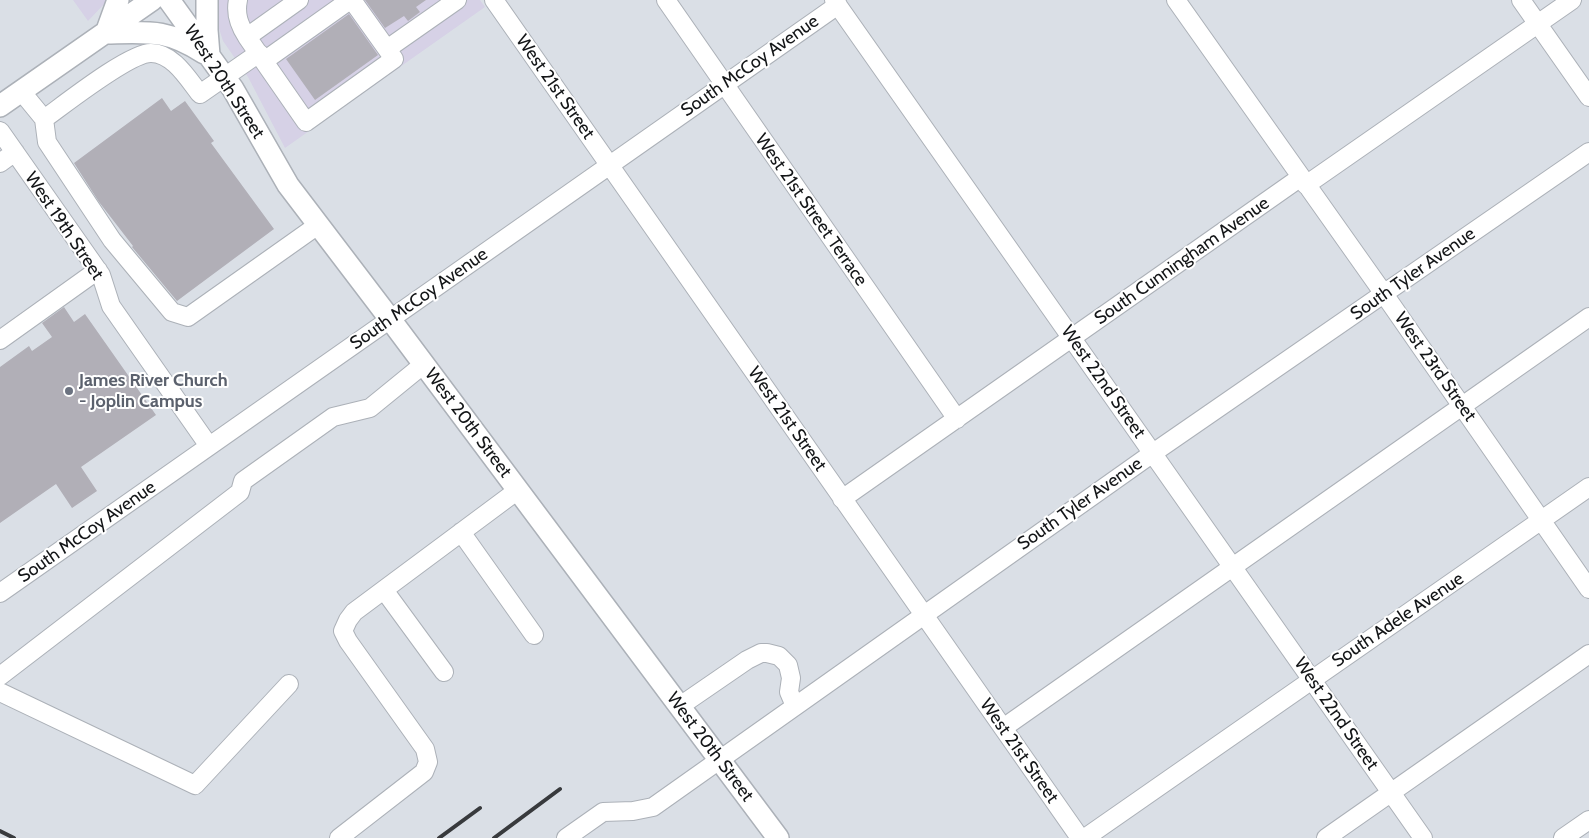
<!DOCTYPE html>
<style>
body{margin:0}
canvas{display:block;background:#dadfe6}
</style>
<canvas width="1589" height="838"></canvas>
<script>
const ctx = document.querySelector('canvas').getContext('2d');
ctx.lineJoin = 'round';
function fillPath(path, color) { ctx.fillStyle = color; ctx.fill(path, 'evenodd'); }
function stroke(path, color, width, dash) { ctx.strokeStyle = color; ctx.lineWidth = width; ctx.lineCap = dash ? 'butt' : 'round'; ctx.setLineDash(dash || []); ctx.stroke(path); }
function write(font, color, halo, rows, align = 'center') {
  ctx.font = font + ' Cabin,sans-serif'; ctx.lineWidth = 4; ctx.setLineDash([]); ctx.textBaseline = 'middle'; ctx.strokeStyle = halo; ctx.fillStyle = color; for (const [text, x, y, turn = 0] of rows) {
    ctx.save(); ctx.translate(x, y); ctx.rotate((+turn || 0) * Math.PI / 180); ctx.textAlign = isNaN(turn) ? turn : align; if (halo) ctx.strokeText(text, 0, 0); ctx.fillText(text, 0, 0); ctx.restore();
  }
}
fillPath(new Path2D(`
 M73,0h35l-20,21z
 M215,0h265l5,7 -200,141 -37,-71 -25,-36 -7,-22z`), '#d6d1e6');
fillPath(new Path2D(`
 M365,0h61l-10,7 4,5 -12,9 -4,-5 -19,12z
 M349,14l29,41 -63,45 -29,-41z
 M162,98l9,13 14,-10 29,40 -3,2 63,86 -97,72 -45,-54 1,-1 -34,-44 -25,-39z
 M64,307l10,15 11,-8 71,101 -75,52 16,24 -25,17 -16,-24 -56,39v-156l29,-21 3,5 20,-14 -10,-14z`), '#b1afb7');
const minor = new Path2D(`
 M238,0c-3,14 1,25 9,37
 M299,0l-52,37 59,85 88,-63 -42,-59
 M494,0l586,838
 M666,0l291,419
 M834,0l589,838
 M1176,0l208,294 205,295
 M1521,0l68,97
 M387,49l70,-49
 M264,61l86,-61
 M21,91l23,28c21,-15 85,-66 107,-66 22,0 37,26 49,41l59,-41
 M44,119l3,23 65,98 60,72 16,5 130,-92
 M0,131l101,144 10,31 98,140
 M0,163l15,-11
 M1306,185l266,-185
 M0,340l98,-70
 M842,499l459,-322
 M461,532l73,103
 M384,590l60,82
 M0,593l838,-588
 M0,676l240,-184 3,-11 90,-64 37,-9 54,-44
 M0,692l195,93 94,-101
 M680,706l67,-46 14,-7h6l12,3 9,9 3,13 -2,14 6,14
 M1003,728l586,-411
 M339,838l85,-66 4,-10 -3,-13 -77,-108 -5,-10 5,-11 6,-8 164,-122
 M566,838l37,-26 30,-1 20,-4 500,-354 436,-301
 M1085,838l504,-351
 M1326,838l263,-184
 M1563,838l26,-18`);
const major = new Path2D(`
 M118,0l-12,33c43,-1 61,-4 98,20
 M169,0l64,89 55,96 102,134 388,519
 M207,0v30l2,25
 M0,106l152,-106`);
stroke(minor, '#acb1b8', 20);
stroke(major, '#acb1b8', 24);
stroke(minor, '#fff', 18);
stroke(major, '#fff', 21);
stroke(new Path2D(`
 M0,831l14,7
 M439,838l41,-30
 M494,838l66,-49`), '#383a3d', 4);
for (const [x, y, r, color] of [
 [69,391,5,"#6b7280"]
]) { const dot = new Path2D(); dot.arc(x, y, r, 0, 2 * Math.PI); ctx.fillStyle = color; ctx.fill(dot); stroke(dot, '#fff', 2); }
write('18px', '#131517', '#fff', [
 ["South McCoy Avenue",750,66,-35],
 ["West 20th Street",224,82,57],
 ["West 21st Street",555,87,55],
 ["West 21st Street Terrace",811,210,55],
 ["West 19th Street",64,226,56],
 ["South Cunningham Avenue",1182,261,-35],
 ["South Tyler Avenue",1413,274,-35],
 ["South McCoy Avenue",419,299,-35],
 ["West 23rd Street",1435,367,55],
 ["West 22nd Street",1103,382,55],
 ["West 21st Street",787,419,55],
 ["West 20th Street",468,423,53],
 ["South Tyler Avenue",1080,504,-35],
 ["South McCoy Avenue",87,532,-35],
 ["South Adele Avenue",1398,620,-34],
 ["West 22nd Street",1336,714,55],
 ["West 20th Street",710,747,53],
 ["West 21st Street",1019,751,55]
]);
write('bold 18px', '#5b616d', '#fff', [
 ["James River Church",79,381],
 ["- Joplin Campus",79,402]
], 'left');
</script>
